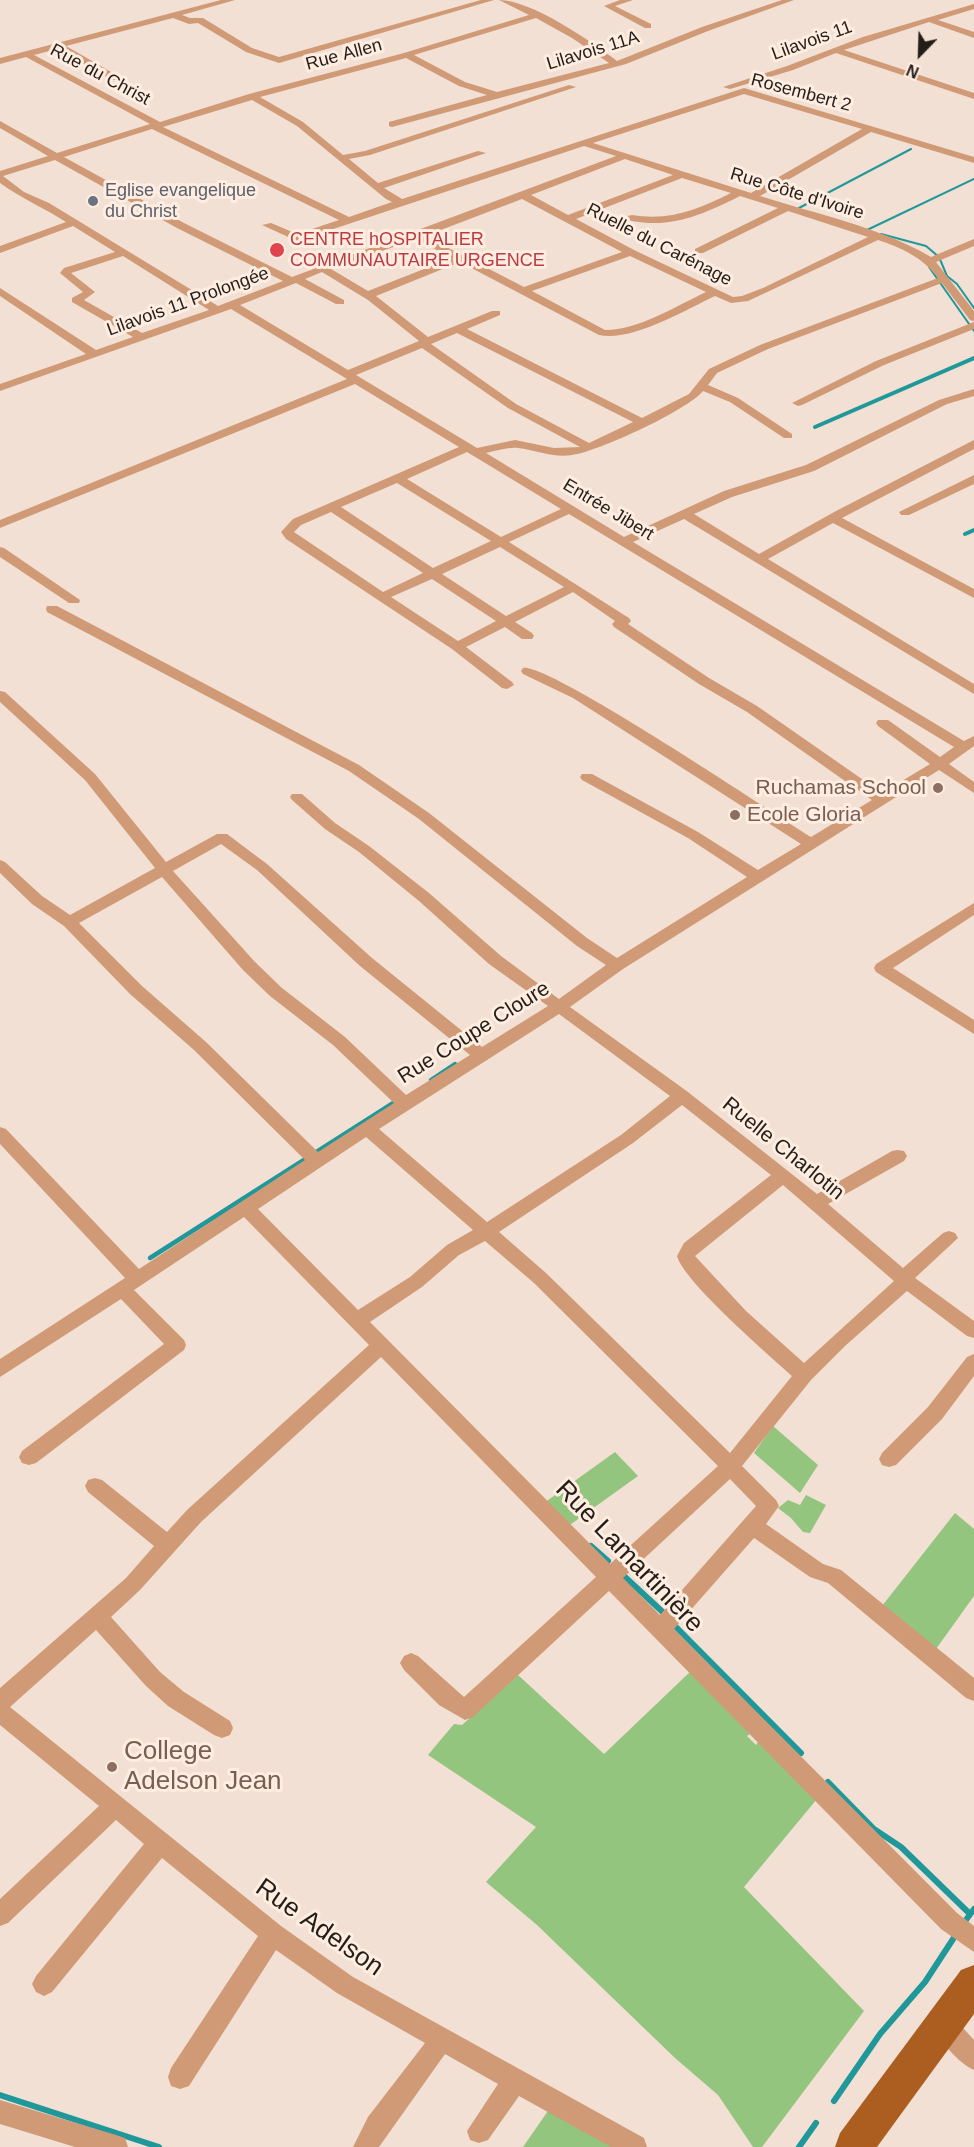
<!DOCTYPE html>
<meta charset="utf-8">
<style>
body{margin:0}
#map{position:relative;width:974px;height:2147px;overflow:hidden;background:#f1e0d3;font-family:Arial,sans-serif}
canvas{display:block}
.north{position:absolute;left:890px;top:24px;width:60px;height:60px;-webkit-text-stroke:4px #feede0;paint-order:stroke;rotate:203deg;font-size:16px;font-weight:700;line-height:24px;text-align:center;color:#241e19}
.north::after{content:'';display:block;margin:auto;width:21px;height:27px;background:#241e19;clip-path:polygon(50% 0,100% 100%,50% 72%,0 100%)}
</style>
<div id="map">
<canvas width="974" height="2147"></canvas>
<div class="north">N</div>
</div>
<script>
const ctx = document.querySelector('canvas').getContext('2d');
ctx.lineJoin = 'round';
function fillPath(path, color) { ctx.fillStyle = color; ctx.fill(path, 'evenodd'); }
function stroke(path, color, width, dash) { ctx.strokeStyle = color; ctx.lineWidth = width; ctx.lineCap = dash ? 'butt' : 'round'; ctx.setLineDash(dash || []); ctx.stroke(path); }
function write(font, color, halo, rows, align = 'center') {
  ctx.font = font + ' Arial,sans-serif'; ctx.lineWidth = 6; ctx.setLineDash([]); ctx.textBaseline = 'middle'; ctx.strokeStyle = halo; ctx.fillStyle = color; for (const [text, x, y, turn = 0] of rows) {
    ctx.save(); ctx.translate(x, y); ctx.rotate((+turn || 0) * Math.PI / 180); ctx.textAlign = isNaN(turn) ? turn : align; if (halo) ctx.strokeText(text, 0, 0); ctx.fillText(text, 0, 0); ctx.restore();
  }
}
fillPath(new Path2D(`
 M773,1426l45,39 -18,28 -46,-40z
 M615,1452l23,24 -71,51 -23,-24z
 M806,1495l20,10 -16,28 -7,-1 -12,-14 -13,-10 10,-8 12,5z
 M955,1513l19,16v67l-38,53 -54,-43z
 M691,1671l59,63 -3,2 9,9 2,-3 59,57 -73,88 120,124 -102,136h-9l-35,-52 -43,-37 -138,-133 -51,-43 50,-55 -108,-72 26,-31 8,1 56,-50 86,79z
 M550,2108l65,39h-92z`), '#94c57f');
stroke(new Path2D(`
 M799,208l112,-59
 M867,230l107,-51
 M881,234l45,12 13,11 8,19 10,8 17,24
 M929,267l45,64`), '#20989a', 2);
stroke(new Path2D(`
 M815,427l159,-69
 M965,534l9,-4`), '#20989a', 4);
stroke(new Path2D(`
 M431,1080l24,-16
 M150,1258l248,-158`), '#20989a', 4.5);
stroke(new Path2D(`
 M591,1546l17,15
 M625,1577l42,39
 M672,1623l129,130
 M828,1782l46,47 27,18 69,67
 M963,1924l11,-15
 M0,2095l159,52
 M834,2101l46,-67 45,-52 32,-49
 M799,2147l17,-24`), '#20989a', 6);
fillPath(new Path2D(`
 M221,0h14l-53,15 8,3h13l49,30 27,9 202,-57h13l-215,63 -33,-11 -48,-29 -9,1 -16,-6 -107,28 52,30v4h-6l-55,-31 -23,6 126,67 89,-28 155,-41 125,-38 -30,-15c32,0 92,41 118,61l85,-34 80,-27h12l-86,31 -82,33 -234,63 -3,-1v-4l98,-27 -28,-9 -53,-28 -146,39 43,25 40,33 22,-4 204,-66 7,2 -206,68 -21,4 29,24 100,-32 8,2 -102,35 18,11 342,-111 230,69v6l-103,-31 -111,64c56,18 120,31 171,61l43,-18v7l-38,16 38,49v10l-4,-1 -28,-37 -174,66 -51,24 -9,12 30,13 54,36v4h-8l-54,-36 -27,-11c-15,19 -106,61 -131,64 -19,3 -36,-5 -54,-7 -10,-1 -22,3 -32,5l138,84 100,-46 82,-26 133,-65 35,-11v7l-27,8 -133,67 -82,26 -38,17 65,40 77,-43 138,-71v9l-132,69 132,71v9l-141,-75 -65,36 206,125v10l-290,-175 -51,23 331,199 10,-5v10l-25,18 25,18v11l-35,-23 -316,199 -53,38 118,85 129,102 75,-43 6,-1 6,1 3,5 -3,5 -76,43 75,64 40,-35 6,-2 6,2 3,5 -43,40 59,43v17l-7,-2 -60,-45 -62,55 -34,34 -69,86 34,34 3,6 -13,18 57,40 18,6 133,108v23l-8,-3 -138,-115 -18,-6 -56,-39 -80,91 283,284 17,13v26l-33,-23 -332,-338 -136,126 -8,3 -26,-15 -35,-35 -4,-7 4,-7 7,-3 7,3 46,41 132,-120 -215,-220 -180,165 -61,68 -29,27 49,55 24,20 46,29 3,7 -3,7 -8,3 -8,-3 -46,-29 -22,-20 -50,-56 -86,77 271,219 72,51 291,161 3,9h-36l-92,-51 -31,44 -9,3 -9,-3 -3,-9 31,-47 -53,-30 -66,93h-26l15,-30 57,-74 -88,-50 -61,-43 -87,136 -9,3 -9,-3 -3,-9 3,-9 87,-132 -96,-78 -110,134 -8,4 -8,-4 -4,-8 4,-8 108,-132 -28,-24 -108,103 -8,3v-27l99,-93 -99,-81v-37l126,-110 28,-32 -66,-54 -3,-6 3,-6 7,-2 7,2 65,52 20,-22 182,-165 -125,-128 -110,73 50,50 2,5 -2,5 -148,113 -7,2 -7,-2 -3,-6 3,-6 142,-107 -43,-45 -121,78v-18l125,-81 -125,-134v-17l6,2 133,140 166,-109 -111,-110 -64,-56 -66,-68 -32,-22 -32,-31v-13l5,2 37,34 28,19 85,-47 -70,-88 -85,-78v-11l5,1 90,82 71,88 51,-28h10l40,30 105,94 110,89 66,-41 -59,-42 -70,-63 -60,-49 -34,-23 -33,-29 -2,-3 2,-3h10l33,29 34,23 60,47 72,63 58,43 47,-34 -29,-19 -158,-127 -70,-48 -302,-159 -1,-3 1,-3h10l302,159 70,48 158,125 30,20 130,-81 -59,-39 -106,-58 -2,-3 2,-3h10l106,58 60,38 43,-26 -228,-146 -50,-24 -2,-3 2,-3c25,-6 251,146 288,169l61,-37 -125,-88 -48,-28 -85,-57 -2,-3 3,-3 -42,-29 -58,30 17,11 2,3 -2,3h-10l-17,-12 -39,20 46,35 2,3 -7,4 -5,-1 -50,-39 -166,-110 -5,-7 12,-13 166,-72 -104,-63 -355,144v-8l347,-141 -116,-70 -231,82v-7l86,-30 -86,-58v-8l96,62 37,-13 -61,-35v-4l11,-6 -23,-19 4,-5 51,-16 -42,-26 -73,27v-7l66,-24c-22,-14 -45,-24 -66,-39v-12l48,-15 -48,-28v-7l57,32 93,-29 -124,-67 -26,7v-6zM536,18l36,20 37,25 -112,29 -32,-10 -51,-27zM744,94l118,35 -111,64 -158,-50zM252,100l45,26 89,73 6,3 -43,15 -186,-90zM152,129l187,91 -42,14 -26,-11 -9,2 35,16 287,-95 32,10 -324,121 -108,-54 -120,-66zM625,159l48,16 -105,40 -37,-20zM55,160l122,68 106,53 -65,25 -169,-103 -25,-11 -21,-16zM682,178l49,15c-34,17 -61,28 -99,22l-4,1v4c42,10 76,-6 112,-24l38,12 -83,41v4h8l85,-42 80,26 -105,51 -21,8 -9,1 -99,-47 -58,-31zM522,199l100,53 -98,35 -99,-51zM416,239l36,19 -84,33 -37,-22zM878,240c24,8 44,17 60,38l-178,67 -51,24 -20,25 -47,24 -175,-89 33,-14v-4h-8l-64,26 -52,-41 84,-34 139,73c33,7 86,-25 116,-39l16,7 17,-2zM123,256l86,54 -67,23 -58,-33 11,-8 -24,-19zM630,256l76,36c-30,14 -67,38 -101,38l-73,-39zM322,272l46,28 51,41 -71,29 -108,-65 56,-22 40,21h8v-4l-39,-21zM457,333l176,89 -44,21 -73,-39 -85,-60zM422,348l86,60 72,39 -26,1 -39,-8 -38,8 -121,-73zM467,452l94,57 -60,28 -94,-58zM397,483l94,58 -58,27 -92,-61zM331,512l92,61 -40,19 -89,-60 7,-7zM569,514l385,233 -14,10 -52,-37h-10l-2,3 2,3 52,38 -48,29 -125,-87 -48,-28 -81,-54 3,-3 -2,-3 -120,-76zM500,547l64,40 -58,29 -64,-42zM432,579l64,42 -38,20 -67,-44zM221,844l36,26 103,96 110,89 -64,40 -61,-58 -63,-49 -27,-26 -82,-91zM162,877l81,93 27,26 63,49 61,58 -76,49 -112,-110 -64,-56 -63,-63zM559,1014l111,82 -49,39 -134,87 -108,-93zM682,1105l89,70 -87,68 -7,13c7,26 91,98 115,120l-62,77 -184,-180 -47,-41 134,-89zM366,1137l107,93 -26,15 -37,32 -52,33 -100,-101zM783,1185l111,96 -90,82 -58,-52 -51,-55zM485,1241l49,42 184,183 -108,98 -240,-242 52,-35 37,-32zM730,1479l26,27 -96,109 -37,-37z
 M620,0h13l-18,6 36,18v4h-6l-41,-22z
 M974,4v5l-36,11 36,12v6l-45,-16 -85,28 130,43v6l-138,-46 -43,17 -63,19 -7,-2 64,-21 76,-29z
 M974,322v7l-90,36 -82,40 -4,1 -6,-3 84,-42z
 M974,475v9l-65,31h-8l-2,-3z
 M0,547l4,1 76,52 -1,3h-10l-69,-46z
 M974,903v12l-81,53 81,52v14l-98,-62 -2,-4 2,-4z
 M974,1354v22l-32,43 -46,46 -7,2 -7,-2 -3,-6 3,-6 46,-46 39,-50z
 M944,2012l8,4 22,24v30c-16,-7 -35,-30 -42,-46l4,-8z
 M0,2100l116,35 9,3 3,9h-53l-75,-23z`), '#d19a76');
fillPath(new Path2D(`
 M974,1965v49l-97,133h-42l5,-14 121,-163z`), '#ac5e20');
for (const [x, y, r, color] of [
 [93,201,6,"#6b7280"],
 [277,250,8,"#e0444e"],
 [938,788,6,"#8d6e63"],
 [735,815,6,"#8d6e63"],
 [112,1767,6,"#8d6e63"]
]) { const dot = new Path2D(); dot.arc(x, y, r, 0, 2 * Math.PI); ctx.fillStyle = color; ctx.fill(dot); stroke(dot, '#feede0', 2); }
write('18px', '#241e19', '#feede0', [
 ["Lilavois 11",812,41,-20],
 ["Lilavois 11A",593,51,-17],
 ["Rue Allen",344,55,-15],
 ["Rue du Christ",100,75,28],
 ["Rosembert 2",801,93,15],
 ["Rue Côte d'Ivoire",797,194,17],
 ["Ruelle du Carénage",659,245,27],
 ["Lilavois 11 Prolongée",188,302,-20],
 ["Entrée Jibert",608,510,31]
]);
write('18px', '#5b616d', '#feede0', [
 ["Eglise evangelique",105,191],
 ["du Christ",105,212]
], 'left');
write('18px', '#be3a42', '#feede0', [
 ["CENTRE hOSPITALIER",290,240],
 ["COMMUNAUTAIRE URGENCE",290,261]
], 'left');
write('21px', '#785e54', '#feede0', [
 ["Ruchamas School",926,788],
 ["Ecole Gloria",747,815,"left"]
], 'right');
write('21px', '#241e19', '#feede0', [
 ["Rue Coupe Cloure",474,1033,-32],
 ["Ruelle Charlotin",783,1149,39]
]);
write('26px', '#241e19', '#feede0', [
 ["Rue Lamartinière",629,1557,46],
 ["Rue Adelson",319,1928,35]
]);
write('26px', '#785e54', '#feede0', [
 ["College",124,1752],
 ["Adelson Jean",124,1782]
], 'left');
</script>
